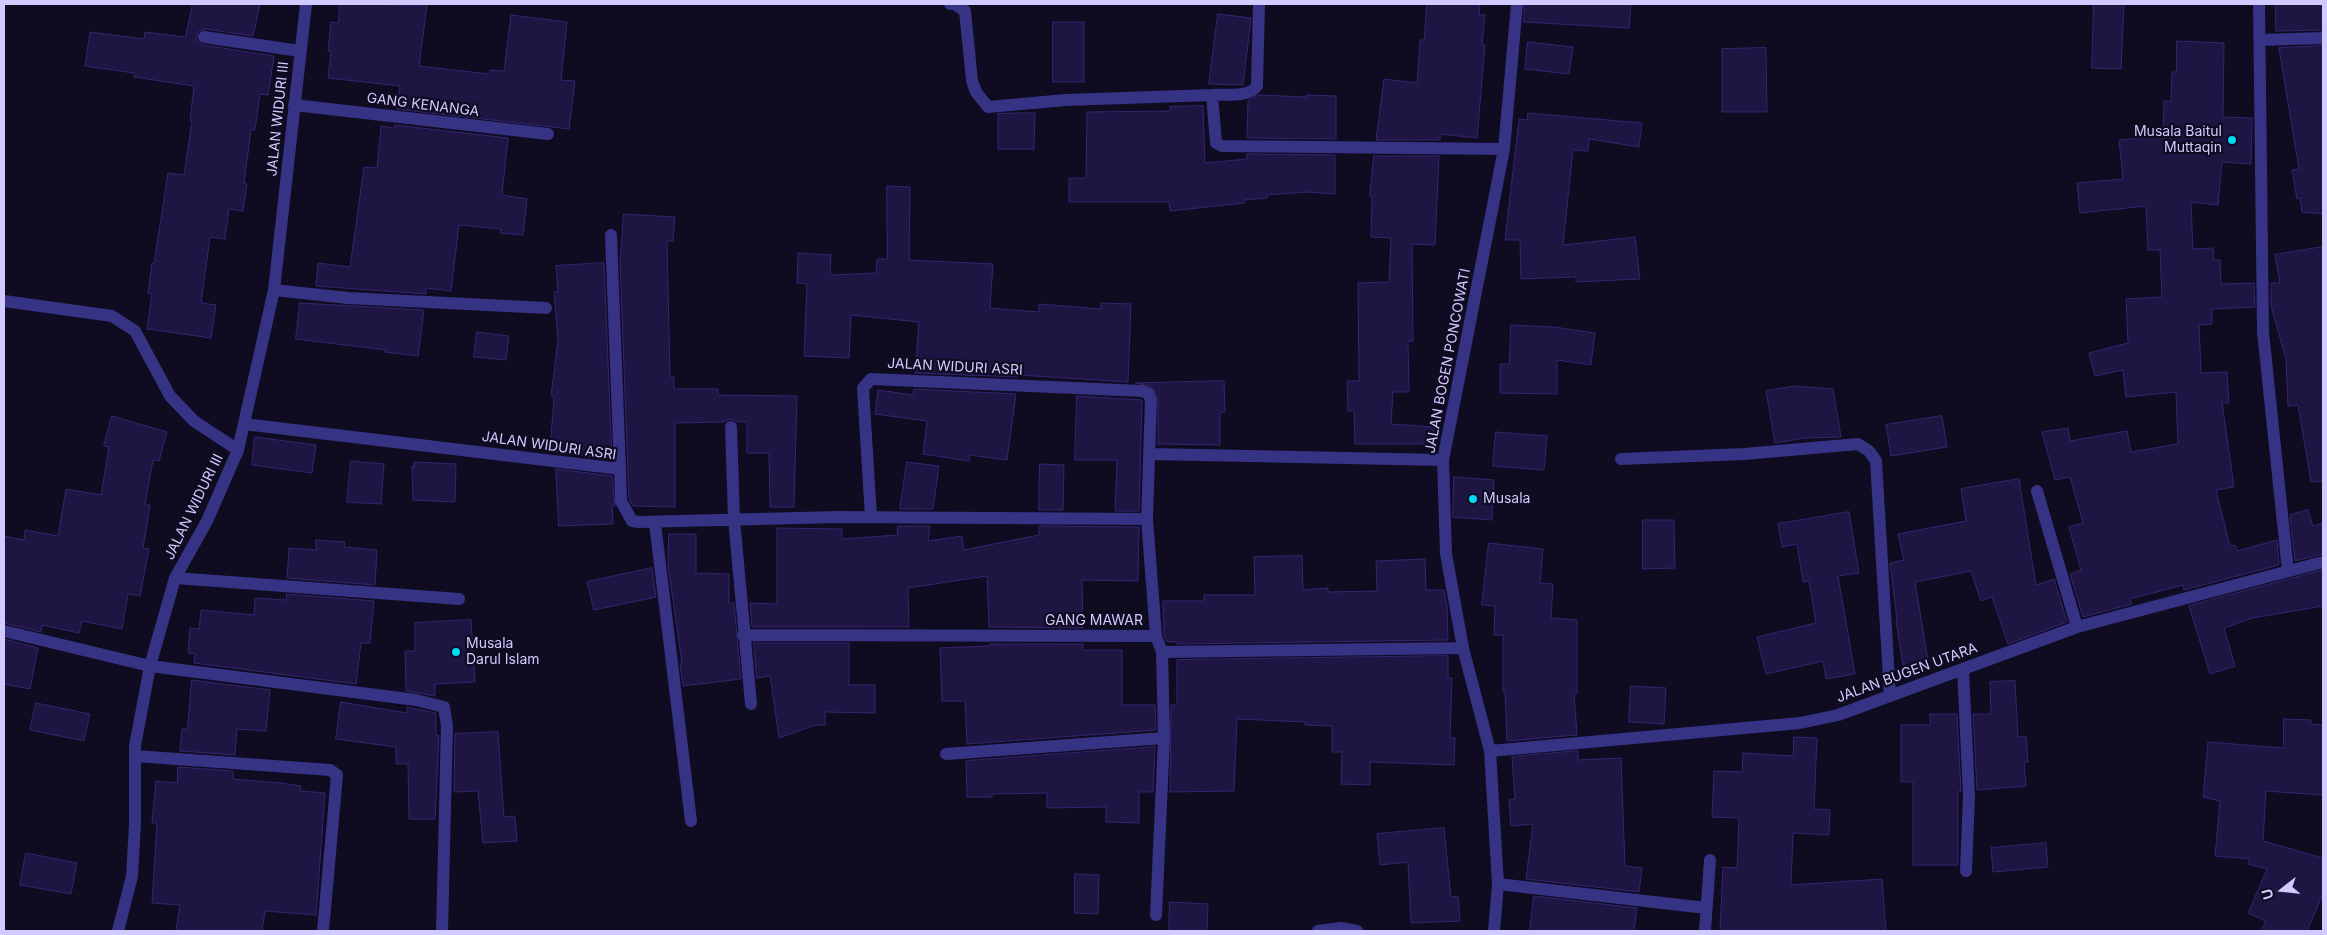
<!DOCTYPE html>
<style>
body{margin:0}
#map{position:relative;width:2327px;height:935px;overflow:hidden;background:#0f0b21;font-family:Inter,sans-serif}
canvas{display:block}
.frame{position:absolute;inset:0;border:5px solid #d1caff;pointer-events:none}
.north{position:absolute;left:2257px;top:865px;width:50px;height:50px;-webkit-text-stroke:4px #0f0b21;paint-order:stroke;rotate:254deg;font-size:14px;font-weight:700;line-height:20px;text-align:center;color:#d1caff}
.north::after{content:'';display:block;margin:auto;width:18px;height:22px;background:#d1caff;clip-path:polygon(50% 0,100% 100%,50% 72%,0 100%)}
</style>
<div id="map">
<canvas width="2327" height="935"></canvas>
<div class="frame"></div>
<div class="north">U</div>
</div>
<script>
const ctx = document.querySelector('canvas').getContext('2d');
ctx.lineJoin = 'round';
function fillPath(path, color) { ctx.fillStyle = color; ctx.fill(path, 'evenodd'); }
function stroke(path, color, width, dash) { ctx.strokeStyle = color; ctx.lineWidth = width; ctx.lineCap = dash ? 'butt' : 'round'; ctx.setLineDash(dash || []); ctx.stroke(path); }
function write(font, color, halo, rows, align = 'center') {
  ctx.font = font + ' Inter,sans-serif'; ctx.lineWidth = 4.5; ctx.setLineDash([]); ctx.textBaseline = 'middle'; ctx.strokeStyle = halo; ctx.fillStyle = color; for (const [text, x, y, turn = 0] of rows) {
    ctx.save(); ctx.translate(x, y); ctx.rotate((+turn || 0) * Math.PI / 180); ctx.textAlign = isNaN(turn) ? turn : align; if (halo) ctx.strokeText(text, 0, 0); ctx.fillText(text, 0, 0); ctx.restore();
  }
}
const building = new Path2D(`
 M193,4h67l-7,32 -48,-7 -7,3 -2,8 7,5 71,11 -6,39 -8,-1 -5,36h-4l-7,53 3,1 -4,27 -14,-2 -4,30 -15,-2 -9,66 15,2 -5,33 -64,-9 5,-35 -4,-1 4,-30 2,1 14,-91 16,2 8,-54h-2l4,-35 -60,-9v-4l-49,-7 5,-34 54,7 1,-7 40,5z
 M340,4l87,1 -8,61 70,8 1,-4 14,1 7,-56 56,7 -6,58 14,1 -6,48 -172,-20 3,-23 -72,-8 3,-27h-3l3,-29 7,1z
 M1427,4h53l-1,11h6l-3,30h3l-8,93 -37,-4v6h-64l8,-61 33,4 3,-43h4z
 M1525,4h106l-2,24 -105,-6z
 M2094,4h30l-3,65 -29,-1z
 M2276,4h47v26l-47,1z
 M1218,14l33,4 -8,67 -34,-1z
 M1053,22h31v60h-31z
 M2177,41l47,2 -1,74 29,1 -1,46 -29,-2 -4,43 -27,-3 2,47 20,-1 1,12h6l1,24 33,-1 1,24 -43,2v15l-13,1 2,48 26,-1 2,31h-7l12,84 -18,3 14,56 5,-1 2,6 40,-11 2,25 -95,25 -1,-5 -53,14 2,5 -49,13 -13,-43 11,-4 -12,-43 14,-4 -13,-46 -15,3 -13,-48 26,-4 2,13 57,-10 4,21 47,-8 -2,-52 -50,5 -3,-27 -28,6 -6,-23 39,-10 -2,-44 36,-2 -2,-47h-12l-2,-44 -66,7 -3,-30 46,-4 -4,-39 44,-4 1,-35h7l1,-29h4z
 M1528,42l45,5 -4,27 -44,-5z
 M2323,46v168l-21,-2 -2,-14 -3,1 -5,-29 7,-1 -20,-121z
 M1766,48l1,64h-45v-63z
 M1260,95l46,2v-2l30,1v43l-89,-1 1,-37z
 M1203,106l2,57 42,-4v-5l88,1v39l-29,-2 -39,3v3l-23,2v3l-74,8 -1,-9h-100v-24h17l1,-66 83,-1v-4z
 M1016,113h19l-1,36h-36v-35z
 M1528,113l114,10 -3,24 -50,-8 -1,12 -15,-1 -10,95 72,-8 5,42 -64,3v-5l-55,2 -1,-39h-15l14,-121 8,1z
 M395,125l113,13 -6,57 25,4 -4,36 -23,-2 1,-4 -42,-4 -8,66 -25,-3v6l-110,-8 2,-23 32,4 14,-100 13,1 4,-42 14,2z
 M1374,156h65l-4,89 -23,-1 1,97h-5l1,51h-16l-2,32 43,3v17h-79l-1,-33h-6l-1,-30h12l-1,-98 31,-1 2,-44 -20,-1 1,-41h-2z
 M887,186l23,1 -1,73 84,4 -3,44 49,4v-8l62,5v-6l30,1 -3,78 -110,-7v2l-103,-4 4,-51 -68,-7 -2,43 -45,-2 3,-72 -10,-1 1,-30 33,2 -1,20 46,-2 1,-14h10z
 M624,214l51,3 -2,24h-6l3,136h4v12h44v6l79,1 -3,111h-24l-1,-54h-22v-31h-9l-7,-3 -7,3 -49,1v84l-42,-1 -4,-7 -9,-238z
 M2323,247v234l-12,1 -13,-77 -10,1 -2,-47 -15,-53v-23h9l-5,-28z
 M604,263l8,197 -62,-9 4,-54 -3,-1 7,-56 -4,-48h4l-2,-26z
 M300,303l124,7 -6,46 -33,-4 1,-2 -90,-11z
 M1511,325l43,2 41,6 -4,32 -34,-5v34l-57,-1v-29h9z
 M477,332l32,4 -3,24 -32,-3z
 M1224,381l1,31 -5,1v32l-62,-1v-48l-7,-10 -15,-3z
 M1795,386l38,3 8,48 -37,1 -29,5 -9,-52z
 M914,389l102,5 -9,66 -37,-5 -1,6 -46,-7 4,-33 -52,-7 3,-24 35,5z
 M1077,396l65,4 -3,111h-24l2,-51h-42z
 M112,416l55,16 -8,29 -6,-1 -8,44 5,1 -7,43 6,1 -9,47 -12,-2 -6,35 -40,-8 -3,12 -37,-8 -1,7 -37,-9v-87l20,4 1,-10 33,6 8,-47 35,6 8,-48 -5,-1z
 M1942,416l5,31 -56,9 -5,-31z
 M1496,432l51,4 -3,34 -51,-4z
 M255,437l61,8 -4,28 -60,-8z
 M351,461l33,3 -3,40 -34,-2z
 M414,462l42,2 -1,38 -42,-2 -1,-34 2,1z
 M907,462l32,4 -6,43h-33z
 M1040,464l24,1 -1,45h-24z
 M556,469l56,7 3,30h-3l1,18 -54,2z
 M1454,477l40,3 -2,40 -39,-3z
 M2019,479l17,106 18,-6 13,43 -59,22 -16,-47 -11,4 -10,-30 -56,11 14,85 -25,5 -8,-52h1l-7,-57 14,-3 -6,-26 68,-13 -5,-32z
 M2308,510l5,16 10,-3v31l-28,7 -5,-46z
 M1849,512l10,61 -21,3 17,98 -29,5 -3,-18 -57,13 -9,-37 59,-14 -7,-42 -6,1 -6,-38 -15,3 -4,-23z
 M1643,520h31l1,48 -32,1z
 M898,526h32l-2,15 34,-5 2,14 75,-15v-9l100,1 -1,54 -56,-1 1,48 -94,-1 -2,-51 -79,12 1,39h-157l-2,-24 27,1v-76l65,1v10l55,-4z
 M669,534h27v39l33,1v29h5l7,76 -58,7 -3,-22 2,-1 -14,-98z
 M316,540l29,2 -1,5 33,3 -2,35 -88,-7 2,-30 27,2z
 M1489,543l54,6 -3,34 13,1 -2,34 26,2v73h-3l3,42 -70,6 -2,-49h-2v-57h-9l1,-29 -13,-1z
 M1302,556l1,34 25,-2v4l49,-1 -1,-30 49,-2 1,31h18l3,16 1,34 -271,4v-2h-10l-3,-8 -1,-33h41v-6h51l-1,-38z
 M652,568l4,29 -62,13 -7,-28z
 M2323,570v36l-70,12 -29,10 11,38 -25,8 -21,-68z
 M287,594l87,7 -4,42h-9l-5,41 -162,-21 1,-9 -7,-1 2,-25 9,1 2,-19 53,5 1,-17 31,2z
 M471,620l4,62 -40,2v12l-29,-5 -1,-40h10v-28z
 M4,639l34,9 -8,41 -26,-5z
 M754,643h95v42h26v28l-50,-1v13h-10l-36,13 -9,-62 -13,2z
 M990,644h93v6h39v55h33l1,25 -189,14 -2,-43h-23l-2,-53 50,-2z
 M1448,656v22h4l-2,60h5l-1,27 -84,-3v23l-29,-1 1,-32h-10v-26l-27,-1v-3l-68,-3 -3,72 -64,1 1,-87h6v-45z
 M192,680l78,10 -4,41 -29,-2 -2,26 -55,-4 2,-22h5z
 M2015,681l3,56 8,-1 2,26h-4l2,24 -49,4 -4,-76h18l-1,-32z
 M1631,686l35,2 -2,36 -35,-2z
 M341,702l66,11v-6l29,6v22h3l-4,84h-26l-1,-55h-12v-17l-60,-8z
 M36,703l54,11 -6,27 -54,-11z
 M1930,714h27l4,77 -3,1v73h-45v-83h-12v-57h29z
 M2284,719l27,1v4l12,1v70l-57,-4 -3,50 60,17v36l-16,37h-46l5,-10 -18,-8 19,-44 -19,-5 2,-5 -35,-3 5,-55 -17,-4 5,-55 75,6z
 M498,732l6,85 11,-1 2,25 -34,2 -5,-52 -24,1 1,-58z
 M1794,737l23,1 -3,71 16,1 -1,25 -36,-2 -2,52 91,-6 4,52h-166l3,-64 14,1 2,-50 -27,-1 2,-46 28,1 1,-19 50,3z
 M1155,747l-2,45h-14v31l-33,-1v-15l-59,1v-15l-55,1v3h-25l-1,-36z
 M1578,751v9l43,-2 4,108 17,2 -3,24 -113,-13 7,-55 -22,2 -2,-26 6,-1 -3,-42z
 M178,767l55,4v8l48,4 20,3 -1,5 25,2 -9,122 -51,-4 -3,20h-86l4,-26 -28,-2 5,-80h-5l4,-42 21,2z
 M1444,828l7,69 7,-1 2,25 -49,2 -3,-61 -28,3 -3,-31z
 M2046,843l2,24 -55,5 -2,-24z
 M26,853l51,10 -6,31 -51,-9z
 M1075,874l24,1 -1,39 -23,-1z
 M1534,896l103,12 -3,23h-104z
 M1170,902l38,2 -1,27h-38z`);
fillPath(building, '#1f1543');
stroke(building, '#352571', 1);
stroke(new Path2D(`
 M950,4h5l10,7 7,70 4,11 12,15 78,-7 146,-5 4,48 6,3 282,3
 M2259,4l4,328 25,239
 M204,37l96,14
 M2260,40l63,-2
 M1212,95c13,-1 37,3 45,-9l2,-82
 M294,105l254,29
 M611,235l9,234
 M274,290l74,8 198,10
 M4,301l108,15 23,15 35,65 24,25 44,29
 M244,424l376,45 1,32 11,20 7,1 199,-5 309,2
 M731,427l3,92 17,185
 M1151,454l292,6
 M1621,459l123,-5 114,-10 11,7 7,10 14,235
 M2037,491l40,136
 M871,517l-8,-129 8,-9 271,12 6,2 3,6 -4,120 9,117 6,16 301,-4
 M655,523l36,298
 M175,578l284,21
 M4,631l146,35 266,34 28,7 3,19 -5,205
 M743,635l413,1
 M1963,669l6,127 -3,75
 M1490,751l310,-28 38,-8 239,-88 246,-65
 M946,754l218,-16
 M135,756l195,14 7,5 -14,156
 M1498,884l208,24
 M1156,915l8,-177 -2,-86
 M118,931l14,-55 3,-52v-78l15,-80 25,-88 32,-57 31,-71 36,-160 32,-286
 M1318,931l23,-3 16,3
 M1494,931l4,-47 -8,-133 -27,-103 -17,-94 -3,-94 61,-311 13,-145
 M1705,931l5,-71`), '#363284', 12);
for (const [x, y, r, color] of [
 [2232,140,5,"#00daf5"],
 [1473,499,5,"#00daf5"],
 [456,652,5,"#00daf5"]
]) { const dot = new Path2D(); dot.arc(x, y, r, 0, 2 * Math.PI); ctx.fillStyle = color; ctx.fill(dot); stroke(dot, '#0f0b21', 2); }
write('14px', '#d1caff', '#0f0b21', [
 ["GANG KENANGA",423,105,7],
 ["JALAN WIDURI III",278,119,-84],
 ["JALAN BOGEN PONCOWATI",1448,361,-79],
 ["JALAN WIDURI ASRI",955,367,3],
 ["JALAN WIDURI ASRI",549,446,8],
 ["JALAN WIDURI III",194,507,-64],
 ["GANG MAWAR",1094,621],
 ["JALAN BUGEN UTARA",1907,673,-20]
]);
write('14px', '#d1caff', '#0f0b21', [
 ["Musala Baitul",2222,132,"right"],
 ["Muttaqin",2222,148,"right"],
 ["Musala",1483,499],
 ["Musala",466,644],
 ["Darul Islam",466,660]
], 'left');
</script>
